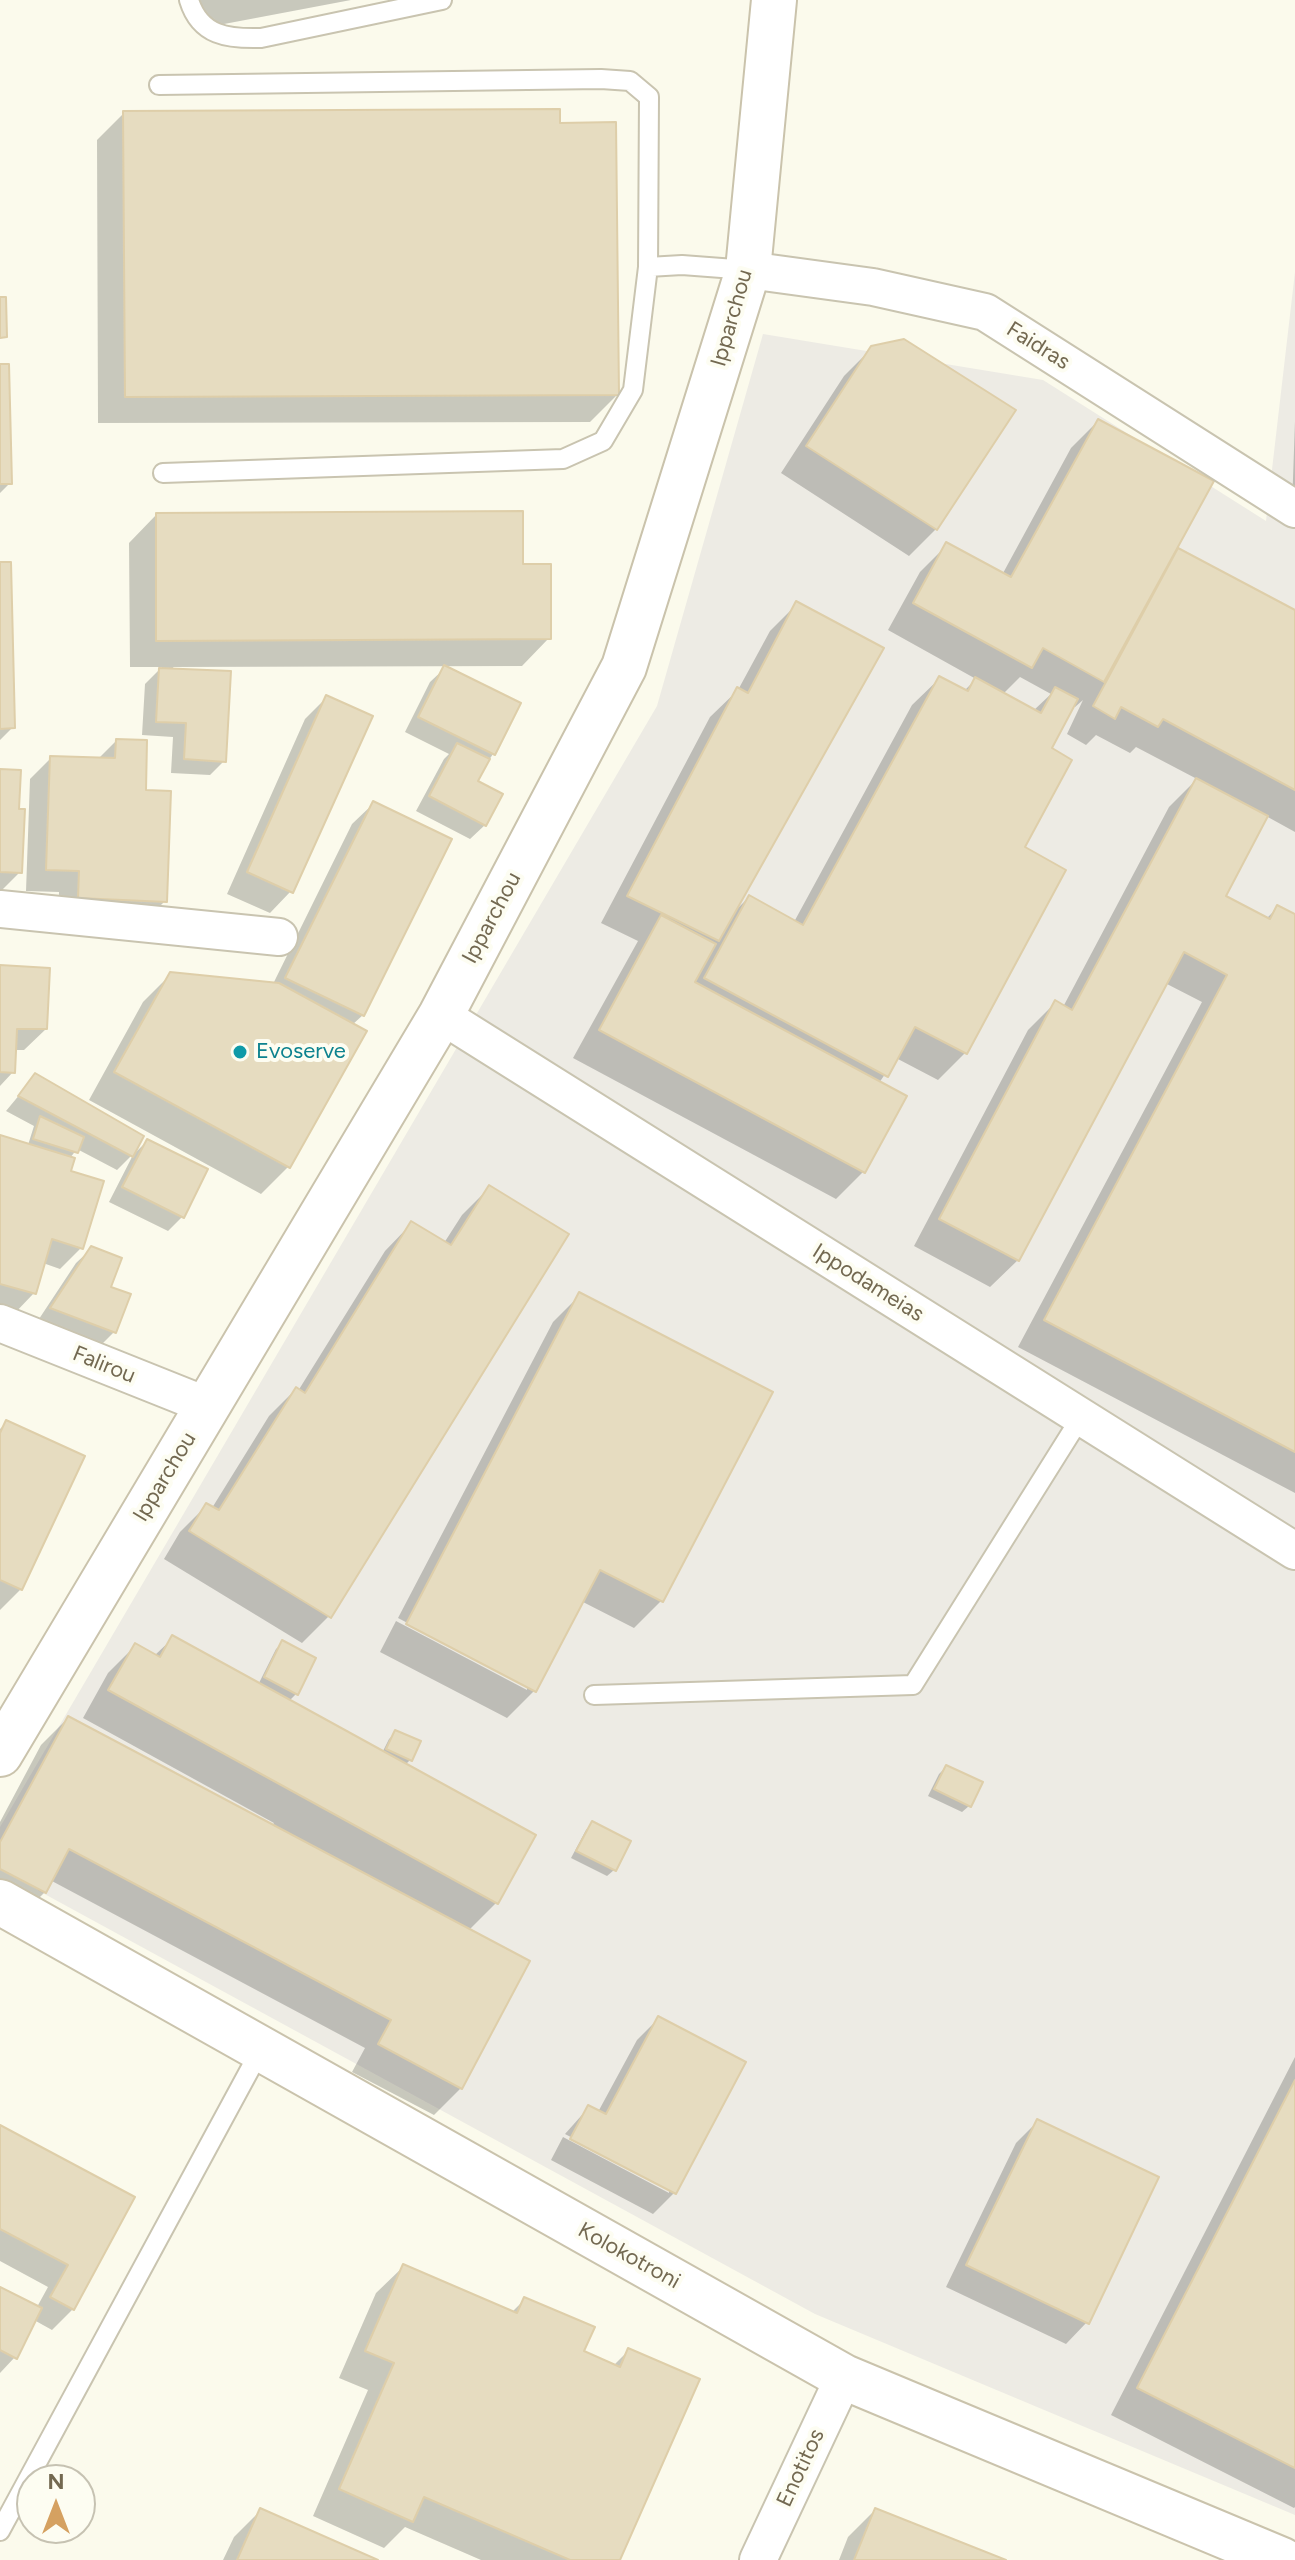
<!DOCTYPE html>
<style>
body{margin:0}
#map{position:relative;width:1295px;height:2560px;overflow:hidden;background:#fbfaec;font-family:Figtree,sans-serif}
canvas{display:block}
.north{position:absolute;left:16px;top:2464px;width:80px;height:80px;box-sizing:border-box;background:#fdfdf2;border:2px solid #c6c2b2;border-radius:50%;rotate:0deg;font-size:22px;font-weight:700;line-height:32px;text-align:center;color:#736951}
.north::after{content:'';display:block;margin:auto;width:28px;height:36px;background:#d5a161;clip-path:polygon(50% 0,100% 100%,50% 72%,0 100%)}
</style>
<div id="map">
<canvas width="1295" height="2560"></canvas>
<div class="north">N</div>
</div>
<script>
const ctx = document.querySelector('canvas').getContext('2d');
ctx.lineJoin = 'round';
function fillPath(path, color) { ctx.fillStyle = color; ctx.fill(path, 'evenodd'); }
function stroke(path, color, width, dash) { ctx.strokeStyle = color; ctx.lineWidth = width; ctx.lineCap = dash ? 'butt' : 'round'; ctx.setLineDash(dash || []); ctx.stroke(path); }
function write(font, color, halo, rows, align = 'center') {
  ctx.font = font + ' Figtree,sans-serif'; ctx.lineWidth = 8; ctx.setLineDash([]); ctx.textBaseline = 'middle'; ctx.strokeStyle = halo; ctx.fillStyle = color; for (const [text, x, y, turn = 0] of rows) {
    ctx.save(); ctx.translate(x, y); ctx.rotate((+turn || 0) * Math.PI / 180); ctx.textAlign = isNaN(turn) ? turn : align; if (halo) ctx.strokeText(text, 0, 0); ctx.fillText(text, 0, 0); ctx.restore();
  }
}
fillPath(new Path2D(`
 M1295,272v2243l-480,-201 -776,-423 -39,-31v-33l657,-1121 106,-372 280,46 223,141z`), '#edebe4');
fillPath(new Path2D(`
 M193,0h158l-148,28z
 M124,113l434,12 59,270 -27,27 -492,1 -1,-283z
 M872,348l64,181 -27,27 -128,-83 63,-97z
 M0,366l10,117 -10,10z
 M1098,421l77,127 120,64v220l-29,-16 -43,81 43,22 12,-12 17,9v577l-277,-146 184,-345 -37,-19 -147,277 -28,27 -76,-41 114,-216 27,-27 8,4 106,-200 28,-28 -61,-32 -6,6 -34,-18 -10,10 -19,-11 16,-34 -8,7 -3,-1 -23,43 -26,99 41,23 -99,182 -27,27 -42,-22 -17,25 -16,89 -27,27 -263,-141 65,-117 -37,-18 109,-206 28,-27 32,-59 27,-27 -61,306 13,-13 45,25 118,-217 28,-27 24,13 12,-12 -88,-49 32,-58 27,-27 55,30 69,-127zM1020,677l31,17 -18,17 -30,-17z
 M1295,421v86h-3z
 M156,515l365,51 28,72 -27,28 -349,1 51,94 -14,14 -39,-2 2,-36 -31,-2 3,-51 17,-17h-32l-1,-124z
 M0,564l13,163 -13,13z
 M445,668l48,86 -18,27 10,44 -15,14 -54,-28 28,-52 5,-5 -44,-22 25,-50z
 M326,698l-35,193 -21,22 -43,-19 78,-175z
 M116,741l27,51 22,109 -21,21 -86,-3 1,-27 -33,-1 4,-112 21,-21 47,1z
 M0,771l20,101 -20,20z
 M374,803l-11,212 -11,10 12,7 -76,135 -27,27 -172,-94 54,-98 28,-28 102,10 79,-160z
 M0,967l46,62 -22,21h-10l-1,22 -13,14z
 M35,1076l97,79 -15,15 -40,-21 -7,9 -1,14 13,75 -22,22 -17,-6 -9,30 -21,22 -13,-4v-174l28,8 6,-19 -28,-15z
 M147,1141l35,76 -14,14 -59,-29 24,-47z
 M489,1188l-160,428 -27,27 -138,-84 16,-27 27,-27 5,3 57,-92 27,-27 2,2 87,-140 27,-28 32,20 18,-28z
 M91,1249l17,39 6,44 -14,14 -63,-24 39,-59z
 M580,1295l81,306 -27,27 -53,-27 -47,90 -27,27 -127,-66 16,-31 131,69v-5l-129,-67 155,-296z
 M7,1422l14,167 -21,21v-181z
 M173,1638l85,47 18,-36 7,-6 13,51 -7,7 93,52 7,-14 7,-7 14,28 -5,5 129,71 -38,67 -28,28 -7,157 -27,27 -82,-43 13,-24 -315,-168 -5,12 -27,27 -18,-9v-88l41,-77 27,-27 204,108 2,-3 -191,-105 25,-45 27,-27 19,10z
 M946,1767l23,39 -7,6 -34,-16 11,-22z
 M592,1823l22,47 -7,6 -36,-18 15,-28z
 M658,2019l16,174 -21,21 -102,-54 12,-23 106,56v-4l-104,-55 24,-27 9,5 39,-72z
 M1295,2057v450l-1,1 -183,-93z
 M1037,2122l50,200 -21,22 -120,-57 70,-144z
 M0,2127l133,71 -60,111 -21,21 -18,-10 -19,37 -15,16v-84l37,18 11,-20 -48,-26z
 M404,2266l107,47 14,-14 57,53 31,14 16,-16 -11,210h-137l-76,-33 -21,21 -71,-32 55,-126 -29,-12 37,-85z
 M261,2510l112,50h-150l11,-23z
 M875,2510l126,50h-162l9,-23z`), '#0003');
const building = new Path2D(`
 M560,109v14l56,-1 3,273 -494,2 -2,-286z
 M0,297h6l1,40 -7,1z
 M904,339l112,71 -79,120 -131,-84 65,-100z
 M0,364h9l3,120h-12z
 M1098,419l116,62 -110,201 -61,-34 -11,20 -119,-65 33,-61 65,35z
 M523,511v53h28v75l-395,2v-128z
 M1178,548l117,62v180l-132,-71 -5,8 -37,-20 -6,12 -22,-13z
 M0,562h11l4,166 -15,1z
 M796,601l88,47 -165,293 -92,-45 110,-209 11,6z
 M444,665l77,38 -26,52 -77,-38z
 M159,668l72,3 -5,91 -42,-3 2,-36 -30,-1z
 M939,676l29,15 7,-14 66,36 14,-26 23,12 -26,49 20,12 -47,87 41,23 -99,184 -52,-27 -27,50 -184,-99 45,-83 54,30z
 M326,695l47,21 -80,177 -46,-21z
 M116,739l31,1 -1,50 25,1 -4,111 -89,-4 1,-27 -33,-1 4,-114 65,2z
 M457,743l33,16 -12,22 25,13 -17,32 -57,-30z
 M0,769l21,1 -2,39h6l-3,64 -22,-1z
 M1196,778l72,38 -42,80 44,23 7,-14 18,9v538l-251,-132 183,-345 -43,-23 -165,309 -80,-42 116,-219 17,10z
 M373,801l79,38 -88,177 -79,-38z
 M661,915l55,29 -21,38 212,114 -42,77 -266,-143z
 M0,965l50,3 -3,61h-30l-2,44 -15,-1z
 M170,972l109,11 88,48 -77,137 -176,-96z
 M35,1073l109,63 -11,21 -115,-61z
 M40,1116l44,21 -6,16 -45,-14z
 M0,1135l75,23 -4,13 33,10 -21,68 -31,-10 -16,55 -36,-10z
 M147,1139l61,30 -24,49 -62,-31z
 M489,1185l80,49 -238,384 -142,-87 17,-28 13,7 77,-123 9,6 106,-172 40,24z
 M91,1246l31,12 -11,29 20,7 -15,39 -66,-25z
 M579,1292l194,100 -110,210 -63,-32 -64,122 -130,-68z
 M6,1420l79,36 -63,134 -22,-10v-147z
 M172,1635l364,200 -38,69 -390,-214 27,-47 25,14z
 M282,1640l34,18 -18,37 -34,-18z
 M68,1716l462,245 -68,128 -84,-45 13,-24 -322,-171 -23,44 -46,-24v-27z
 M395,1730l26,11 -9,20 -26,-12z
 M946,1765l37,17 -12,25 -37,-18z
 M592,1821l39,20 -15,30 -40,-20z
 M658,2016l88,46 -70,132 -106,-55 18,-34 18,9z
 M1295,2080v388l-158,-80z
 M1037,2119l122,58 -70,147 -123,-59z
 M0,2125l135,72 -61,113 -24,-13 18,-32 -68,-36z
 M403,2264l114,49 7,-16 71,30 -11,24 36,16 8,-19 72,31 -80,181h-50l-146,-63 -11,25 -74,-33 55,-126 -29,-12z
 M0,2287l42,21 -25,51 -17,-9z
 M260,2508l118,52h-141z
 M875,2508l131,52h-152z`);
fillPath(building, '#e6dcc0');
stroke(building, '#decea9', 2);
const lane = new Path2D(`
 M189,0c11,36 39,39 72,38l181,-38
 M159,85l442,-6 29,2 19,16 -1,170 -15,123 -30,51 -40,18 -400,14
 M648,267l34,-2 66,5
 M594,1695l319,-10 168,-268
 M0,2531l261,-482`);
const street = new Path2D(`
 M748,270l125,17 112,25 310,197
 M0,909l279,28
 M441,1015l854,536
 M0,1323l208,83
 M758,2560l86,-183`);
const secondary = new Path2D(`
 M0,1754l441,-739 183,-348 124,-397 26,-270
 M0,1902l844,475 438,183`);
stroke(lane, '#c9c4b0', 22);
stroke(street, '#c9c4b0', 40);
stroke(secondary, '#cac3ac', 48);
stroke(lane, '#fff', 18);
stroke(street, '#fff', 36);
stroke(secondary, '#fff', 44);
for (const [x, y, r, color] of [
 [240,1052,8,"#0f9aa8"]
]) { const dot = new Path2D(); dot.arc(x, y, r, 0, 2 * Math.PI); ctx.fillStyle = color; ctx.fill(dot); stroke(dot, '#fdfdf2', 3); }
write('22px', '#736951', '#fdfdf2', [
 ["Ipparchou",732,318,-74],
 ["Faidras",1038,346,32],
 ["Ipparchou",492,918,-62],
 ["Ippodameias",868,1283,32],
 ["Falirou",104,1365,22],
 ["Ipparchou",165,1477,-59],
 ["Kolokotroni",629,2256,29],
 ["Enotitos",801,2468,-65]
]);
write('22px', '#0d838f', '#fdfdf2', [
 ["Evoserve",256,1052]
], 'left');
</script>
